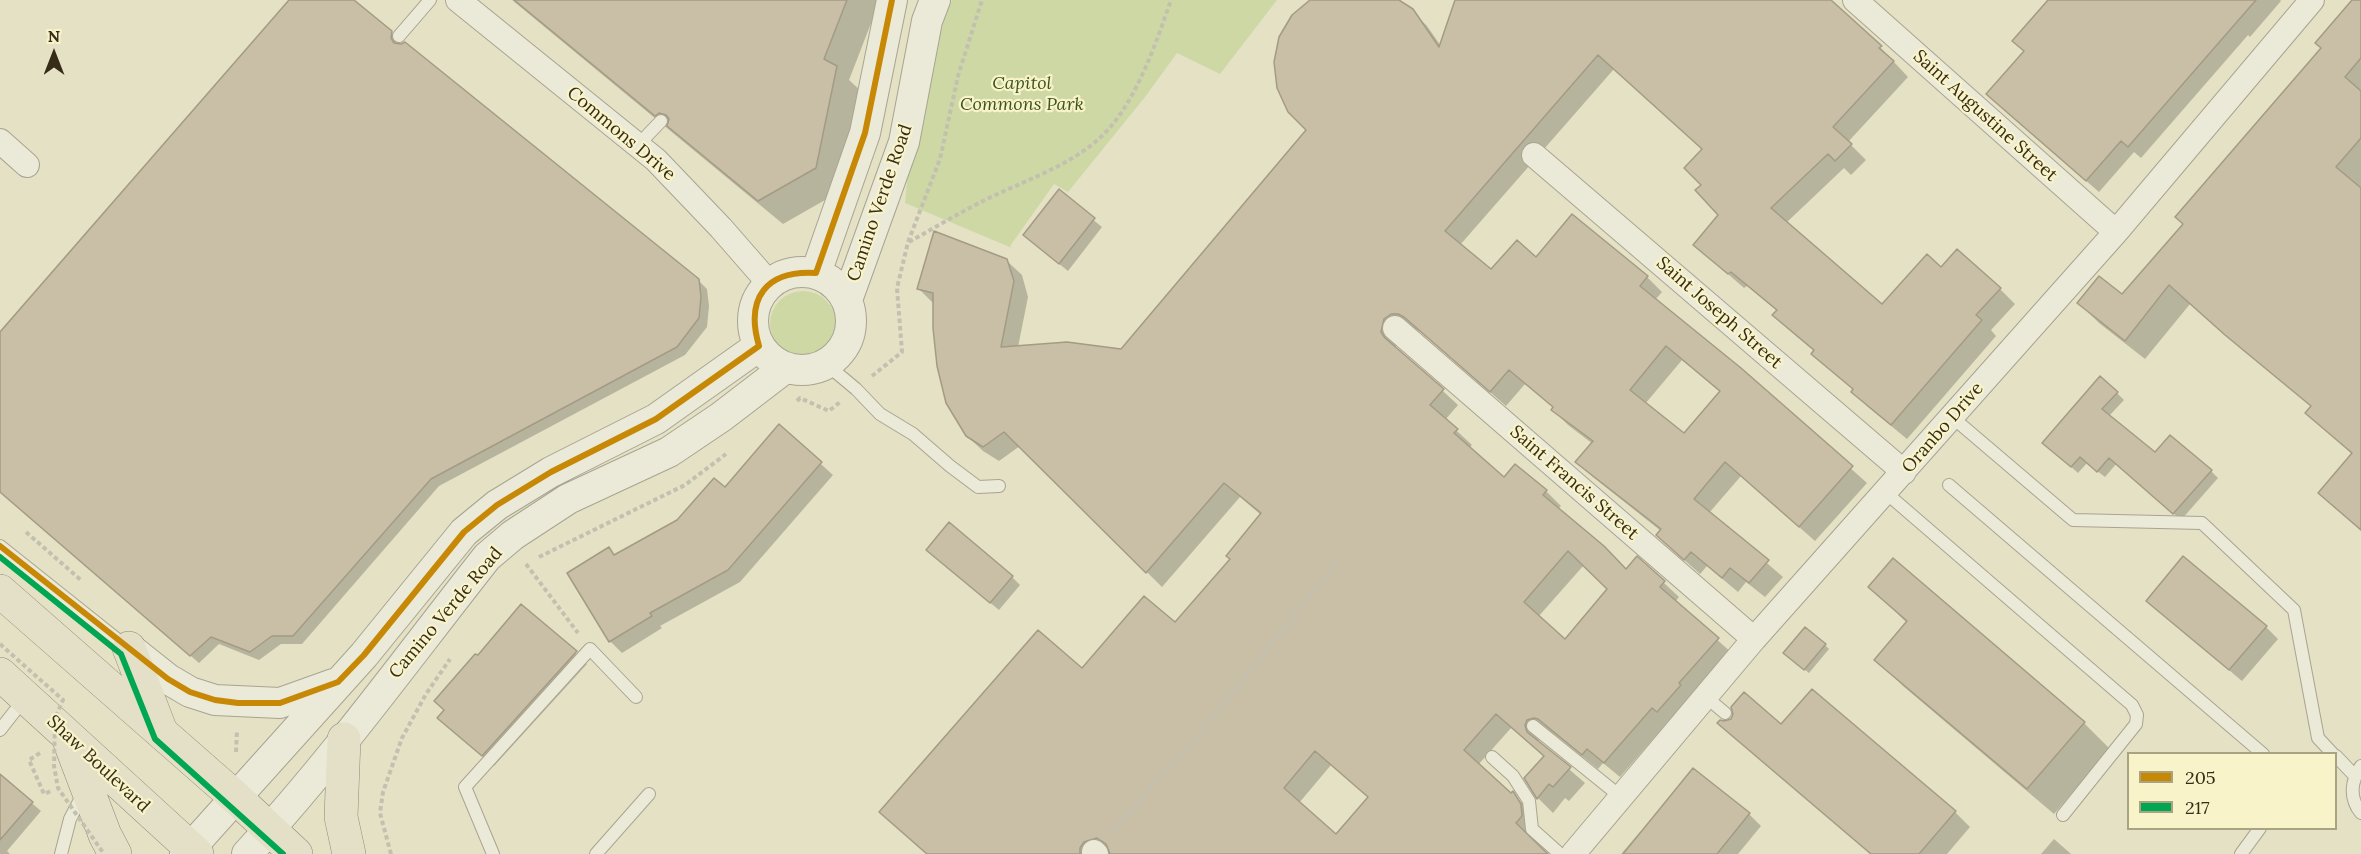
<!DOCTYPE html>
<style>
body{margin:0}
#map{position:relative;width:2361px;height:854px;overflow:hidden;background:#e5e1c5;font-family:Lora,serif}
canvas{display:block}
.legend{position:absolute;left:2127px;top:752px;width:210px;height:78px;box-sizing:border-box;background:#f8f3c8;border:2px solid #aaa382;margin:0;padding:8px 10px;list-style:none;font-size:18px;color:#362c19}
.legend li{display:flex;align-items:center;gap:12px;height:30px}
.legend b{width:30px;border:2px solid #aaa382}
.north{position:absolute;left:24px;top:24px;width:60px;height:60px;-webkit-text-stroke:4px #f8f3c8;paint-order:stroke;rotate:0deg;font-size:16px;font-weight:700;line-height:24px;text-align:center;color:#362c19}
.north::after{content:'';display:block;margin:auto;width:21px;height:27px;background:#362c19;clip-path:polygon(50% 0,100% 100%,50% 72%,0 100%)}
</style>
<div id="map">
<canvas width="2361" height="854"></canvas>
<ul class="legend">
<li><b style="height:8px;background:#c78806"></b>205</li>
<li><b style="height:8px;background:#00a651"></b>217</li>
</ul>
<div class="north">N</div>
</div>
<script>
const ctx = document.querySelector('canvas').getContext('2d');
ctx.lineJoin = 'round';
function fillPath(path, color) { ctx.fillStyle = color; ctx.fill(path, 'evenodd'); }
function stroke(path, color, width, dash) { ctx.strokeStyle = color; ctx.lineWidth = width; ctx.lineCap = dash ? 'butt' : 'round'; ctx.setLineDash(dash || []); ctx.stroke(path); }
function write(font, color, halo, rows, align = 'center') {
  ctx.font = font + ' Lora,serif'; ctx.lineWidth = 4.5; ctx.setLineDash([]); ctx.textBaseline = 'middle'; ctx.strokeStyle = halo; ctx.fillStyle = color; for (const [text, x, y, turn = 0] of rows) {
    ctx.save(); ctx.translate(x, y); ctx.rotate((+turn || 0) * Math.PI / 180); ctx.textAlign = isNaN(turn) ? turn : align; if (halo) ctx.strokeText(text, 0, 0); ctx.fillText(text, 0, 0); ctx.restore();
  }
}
fillPath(new Path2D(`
 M952,0h325l-57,74 -43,-21 -32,44 -77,95 -14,-8 -44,62 2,2 -107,-45 6,-60 35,-130z
 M770 324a33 33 0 1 1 66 0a33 33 0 1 1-66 0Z`), '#ced8a5');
fillPath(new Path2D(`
 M291,0h60l40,32 9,9 -1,4 299,235 9,9 2,17 -2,21 -22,28 -246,131 -137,158h-21l-22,16 -40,-16 -20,19 -199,-173v-156z
 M512,0h368l-31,80 12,11 -22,101 -56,32z
 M1312,0h85l15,11 15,15 14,20 16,-46h371l52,47 28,30 -60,65 18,18 -15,15 -7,-7 -58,55 96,83 59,-37 59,20 15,15 -24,26 5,6 -89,103 -39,-32 -15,-15 1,-2 -41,-36 2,-2 -26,-22 -15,-15 3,-4 -30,-25 -3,2 -49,-43 25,-30 -17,-30 1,-35 -90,-81 -154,176 31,26 45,-12 111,18 15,15 -7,8 85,69 127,114 -52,58 -74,-65 -32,37 74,64 -18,20 -19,-15 -8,10 -31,-26 -7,8 -27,-24 -12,-19 -68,-54 -15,-15 15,-18 -25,-19 -15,-15 1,-2 -29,-24 -19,22 -85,-74 -8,-4 -17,12v8l62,57 -13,15 27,25 -3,3 35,31 42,12 15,15 -3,3 68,62 11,-13 42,39 -4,5 58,52 -60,72 -5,-4 -48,55 -17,-14 -5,6 -44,-35 -4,-2 -8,3 -3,6 1,3 45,39 -16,18 -4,-3 -12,15 -15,-15 -12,-20 19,-21 -34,-29 -33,37 50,43 9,23 -7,8 14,15h-617l-46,-42 201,-142 93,-46 57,-64 29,-45 -21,-18 -78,90 -142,-141 -21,15 -16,-10 -16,-15 -34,-133 -15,-15 88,-28 16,15 6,22 -10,50 103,4 187,-221zM1682,360l39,33 -37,42 -39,-31zM1584,565l25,24 -44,52 -27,-24zM1331,765l38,33 -33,38 -37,-33z
 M2050,0h230l1,1 -31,36 -2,-2 -107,123 -7,-6 -35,40 -99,-86 25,-54 -11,-11z
 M2354,0l7,5v526l-41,-38 33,-38 -46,-43 5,-5 -122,-103 -45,55 -46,-36 -20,-20 43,-7 63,-72 138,-176z
 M1059,192l43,35 -34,44 -35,-28z
 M2117,393l7,7 -15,16 47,38 55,17 7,7 -37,42 -64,-57 -12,14 -18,-14 -9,10 -27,-24z
 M779,426l54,49 -93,107 -80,44 2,2 -40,25 -12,-12 -2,-92 7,7 63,-35 47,-32z
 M936,558l76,19 8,8 -21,25z
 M1870,587l214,136 26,26 -56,65 -151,-128 -27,-27 31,-36z
 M522,606l65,58 -93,102 -55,-48 39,-60z
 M2160,612l106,15 12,12 -36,42z
 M1825,645l4,4 -20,24 -20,-16z
 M1719,723l63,3 173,86 15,15 -23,27h-76z
 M0,776l41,35 -34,40 3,3h-10z
 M1749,814l12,12 -23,28h-117l19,-22 2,2z
 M2054,839l17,15h-30z`), '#0003');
const building = new Path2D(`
 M289,0h65l38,31 -1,7 3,5 7,1 4,-2 294,237 2,18 -2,21 -22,29 -246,132 -138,157h-21l-22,16 -39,-15 -21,19 -190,-164v-160z
 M514,0h333l-23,59 13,7 -21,102 -58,33 -91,-75 2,-7 -3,-4 -7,-2 -4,3z
 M1310,0h89l14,9 26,38 16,-47h376l51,46 -3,2 15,13 -61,66 19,17 -17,17 -7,-7 -57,54 111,96 45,-50 14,13 16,-18 44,39 -25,27 6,5 -91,105 -40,-33 2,-3 -42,-35 3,-4 -42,-35 5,-5 -46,-38 -3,2 -35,-29 25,-30 -23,-25 6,-5 -17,-17 18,-19 -104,-94 -153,176 46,38 26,-29 19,17 36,-43 76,62 -8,10 101,82 112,98 -54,61 -74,-65 -31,37 75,61 -20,23 -19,-15 -8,10 -31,-26 -7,8 -28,-25 5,-6 -86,-67 18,-21 -42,-31 2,-3 -44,-37 -19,22 -86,-75 -6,-3h-7l-7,5 -3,13 4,6 59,51 -14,16 28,24 -4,4 50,44 11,-13 32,26 -4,5 61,51 22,23 11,-13 28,25 -5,6 59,51 -40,45 2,2 -24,27 -5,-4 -48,55 -17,-14 -5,6 -44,-36 -4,-1 -7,2 -2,5 2,7 44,35 -18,20 -4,-3 -12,15 -13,-21 20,-22 -48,-42 -32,36 47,43 2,-2 8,13 1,12 -6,7 32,31h-438l-4,-10 -9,-6 -13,4 -4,6v6h-153l-48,-42 159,-182 44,38 62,-72 31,26 55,-63 -4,-3 35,-43 -37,-30 -78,90 -142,-141 -21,15 -17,-11 -20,-33 -9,-37 -4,-38v-35l-16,-4 17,-58 73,28 7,22 -13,66 66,-5 54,7 185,-219 -18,-18 -11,-24 -3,-26 5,-25 13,-22zM1666,346l54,45 -36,42 -54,-43zM1568,551l39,38 -42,50 -41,-37zM1315,751l53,46 -32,37 -52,-46z
 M2048,0h208l-128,147 -7,-6 -35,40 -100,-87 38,-43 -12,-10z
 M2352,0h9v58l-16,19 16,14v47l-25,29 25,21v342l-43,-37 34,-40 -47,-40 6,-7 -86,-71 -56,-50 -44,56 -48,-38 22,-27 23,18 61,-70 -8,-7 146,-169 -6,-5z
 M1059,189l36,29 -36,46 -36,-29z
 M2100,376l18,16 -16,17 53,43 15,-17 42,35 -39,44 -64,-56 -12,14 -17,-15 -9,10 -29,-24z
 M779,424l43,38 -94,108 -78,43 2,3 -43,26 -42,-69 42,-26 5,8 63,-35 37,-42 11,9z
 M949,522l64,54 -23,27 -64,-53z
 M2183,556l84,70 -38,44 -83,-69z
 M1893,558l192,164 -58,67 -153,-129 33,-39 -39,-34z
 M521,604l56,47 -95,105 -45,-38 7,-8 -10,-9 41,-47 3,1z
 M1805,627l21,17 -22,26 -21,-17z
 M1812,689l144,122 -37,43h-48l-154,-131 3,-3 4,1 7,-2 2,-5 -2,-7 13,-15 37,32z
 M1693,768l57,45 -33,41h-94z
 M0,774l33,28 -33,38z`);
fillPath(building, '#c9bea6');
stroke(building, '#a49b85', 1.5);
const service = new Path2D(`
 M399,36l31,-36
 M638,145l23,-24
 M826,364l30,25 24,25 33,20 37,32 28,21 21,-1
 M1952,417l121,103 129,3 92,87 24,128 15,16
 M1949,485l314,269
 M1885,492l247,213 5,10 -1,9 -73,91
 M0,546l128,102
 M1706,697l19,16
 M1533,726l88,71
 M0,730l25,-32
 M2336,756l19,20
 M1492,757l21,19 16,25 3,28 28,25
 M2361,766c-10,15 -12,32 0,47
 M61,854l9,-35 13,-25
 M493,854l-28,-67 125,-138 46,48
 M596,854l53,-60
 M2241,854l19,-26`);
const minor = new Path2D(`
 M458,0l198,160 65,68 48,55
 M1855,0l261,232
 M0,141l27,24
 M1534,155l370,317
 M1395,328l359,311
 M1094,852l2,2
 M1573,854l181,-215 362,-407 196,-232`);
const tertiary = new Path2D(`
 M753 321a49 49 0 1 1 98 0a49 49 0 1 1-98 0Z
 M816,273l49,-140 27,-133
 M847,300l57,-158 23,-121 8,-21
 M129,648l39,31 22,13 25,8 65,3 53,-19
 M185,854l179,-199 100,-123 33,-27 54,-33 105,-53 103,-73
 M247,854c86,-93 161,-197 240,-297l26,-22 55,-36 101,-47 52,-35 64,-49`);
const primary = new Path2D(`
 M0,591l235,206 61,57
 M129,648l31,81
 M0,674l197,180
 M344,739l-3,78 8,37
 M70,743l35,92 10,19`);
stroke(service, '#a8a490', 14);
stroke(minor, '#a8a490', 26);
stroke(tertiary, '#a8a490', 32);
stroke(primary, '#8e8876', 34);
stroke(new Path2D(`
 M909,242c25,-14 50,-29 76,-42 36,-18 77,-31 109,-57 39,-31 61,-97 77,-143
 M872,376l30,-24 -5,-64 11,-46 32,-83 18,-83 24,-76
 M797,401l3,-3 29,13 11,-9
 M26,532l56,49
 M539,557l146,-72 41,-31
 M526,564l52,69
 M236,752l1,-22
 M40,753l-11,7 15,34 9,-4
 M1111,833l104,-118 122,-154
 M391,854l-11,-41 3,-21 19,-54 24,-44 24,-35`), '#c3c0b0', 4, [4.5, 3]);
stroke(service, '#ebe9d8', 12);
stroke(minor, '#ebe9d8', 24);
stroke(tertiary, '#ebe9d8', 30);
stroke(primary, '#e4e0c8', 33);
stroke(new Path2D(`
 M0,644l63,56 -8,18 -1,48 4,22 46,66`), '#c3c0b0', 4, [4.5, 3]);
stroke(new Path2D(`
 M0,546l168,133 22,13 25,8 23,3h42l58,-21 26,-27 100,-123 33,-27 54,-33 105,-53 103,-73c-14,-48 7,-76 57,-73l49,-140 27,-133`), '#c78806', 6);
stroke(new Path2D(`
 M0,557l121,97 34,85 128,115`), '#00a651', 6);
write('italic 18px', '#3c541d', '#f8f3c8', [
 ["Capitol",1022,84],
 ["Commons Park",1022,105]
]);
write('18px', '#362c19', '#f8f3c8', [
 ["Saint Augustine Street",1985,116,42],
 ["Commons Drive",621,134,40],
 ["Camino Verde Road",880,203,-71],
 ["Saint Joseph Street",1719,313,41],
 ["Oranbo Drive",1943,428,-49],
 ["Saint Francis Street",1574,483,41],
 ["Camino Verde Road",446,613,-50],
 ["Shaw Boulevard",98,764,43]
]);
</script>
